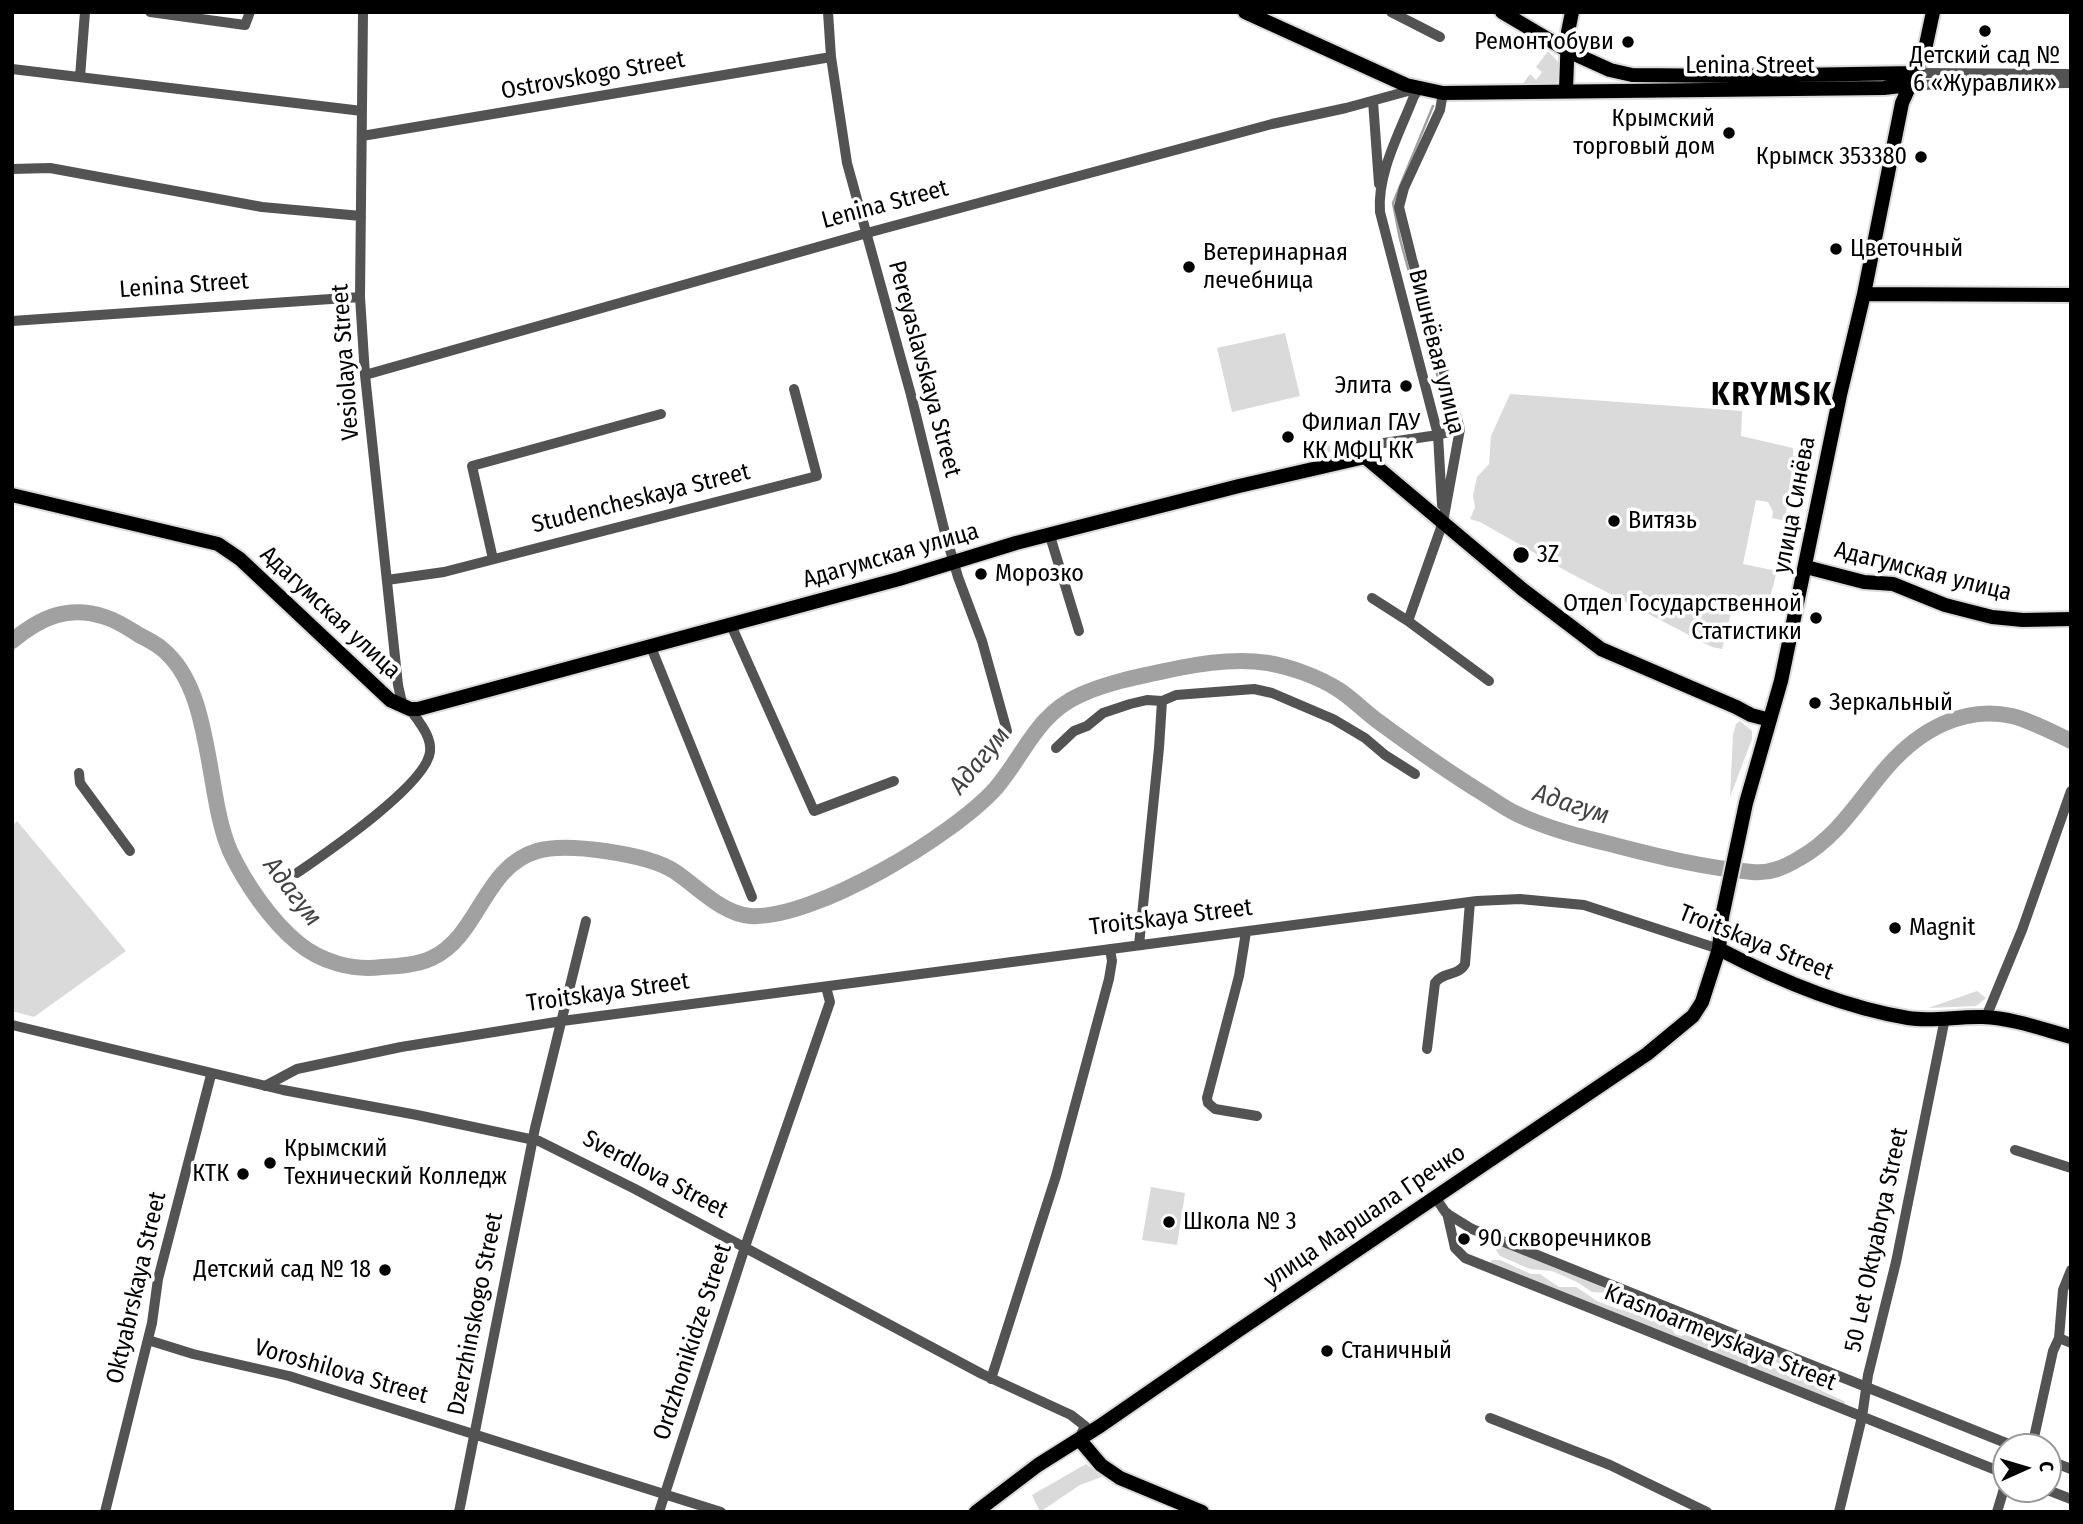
<!DOCTYPE html>
<meta charset="utf-8">
<style>
body{margin:0}
#map{position:relative;width:2083px;height:1524px;overflow:hidden;background:#fff;font-family:"Fira Sans Condensed",sans-serif}
canvas{display:block}
.frame{position:absolute;inset:0;border:14px solid #000;pointer-events:none}
.north{position:absolute;left:1992px;top:1433px;width:70px;height:70px;box-sizing:border-box;background:#fff;border:2px solid #999;border-radius:50%;rotate:86deg;font-size:19px;font-weight:700;line-height:28px;text-align:center;color:#000}
.north::after{content:'';display:block;margin:auto;width:24px;height:32px;background:#000;clip-path:polygon(50% 0,100% 100%,50% 72%,0 100%)}
</style>
<div id="map">
<canvas width="2083" height="1524"></canvas>
<div class="frame"></div>
<div class="north">С</div>
</div>
<script>
const ctx = document.querySelector('canvas').getContext('2d');
ctx.lineJoin = 'round';
function fillPath(path, color) { ctx.fillStyle = color; ctx.fill(path, 'evenodd'); }
function stroke(path, color, width, dash) { ctx.strokeStyle = color; ctx.lineWidth = width; ctx.lineCap = dash ? 'butt' : 'round'; ctx.setLineDash(dash || []); ctx.stroke(path); }
function write(font, color, halo, rows, align = 'center') {
  ctx.font = font + ' "Fira Sans Condensed",sans-serif'; ctx.lineWidth = 7; ctx.setLineDash([]); ctx.textBaseline = 'middle'; ctx.strokeStyle = halo; ctx.fillStyle = color; for (const [text, x, y, turn = 0] of rows) {
    ctx.save(); ctx.translate(x, y); ctx.rotate((+turn || 0) * Math.PI / 180); ctx.textAlign = isNaN(turn) ? turn : align; if (halo) ctx.strokeText(text, 0, 0); ctx.fillText(text, 0, 0); ctx.restore();
  }
}
fillPath(new Path2D(`
 M1548,51l12,13 -1,16 -6,5h-31l8,-11 6,6 6,-8 -6,-5z
 M1285,333l15,63 -68,16 -15,-64z
 M1510,394l232,17 -1,25 52,12v8l3,1 -10,56 1,8 -15,-3 1,-6 -5,-10 -12,-2 -13,64 34,7 -9,34 -33,-8 -13,52 -10,-2 -144,-75 -88,-50 -10,-3 5,-12 -2,-11 4,-19 12,-13 2,-28z
 M1328,440l3,12 -28,6 -3,-12z
 M1740,721l12,10v8l-22,58 3,-62 3,-11z
 M17,821l109,130 -92,66 -22,-6v-185z
 M1977,991l9,7 -10,8 -48,2z
 M1151,1187l34,6 -8,52 -35,-5z
 M1497,1243l331,132 -5,12c-29,-25 -64,-28 -99,-41 0,-7 -2,-10 -9,-12l-6,4 -14,-10 -30,-12 -31,-7 -28,-16 -14,-1 -15,-10 -25,-11 -22,-2 -30,-13 -4,-6z
 M1492,1260h8l31,14h9l19,13h17l21,14 21,8 43,10 6,3 8,12 6,2 13,-3 32,18 42,13 20,12 18,3 16,12 22,10 2,4 -357,-142z
 M1086,1464l18,12 -24,9 -40,27 -8,-17z`), '#dadada');
stroke(new Path2D(`
 M1433,106l-40,97 7,36 49,179`), '#a1a1a1', 2.5);
stroke(new Path2D(`
 M12,641c29,-24 56,-36 93,-24 13,4 23,11 34,18 8,4 16,8 22,13 53,41 44,146 69,203 15,32 41,70 68,92 23,19 55,28 84,24 17,-1 35,-2 50,-9 48,-23 51,-91 105,-107 30,-9 110,3 137,20 23,15 48,43 76,45 64,4 204,-81 246,-128 29,-34 40,-73 84,-93 31,-14 66,-20 99,-27 29,-6 59,-10 89,-5 23,4 51,14 71,27 14,9 26,22 40,32 34,25 69,50 105,72 11,7 22,15 33,20 31,15 65,23 97,31 46,12 92,23 138,27 18,2 33,-5 48,-14 39,-22 59,-59 88,-92 31,-35 75,-61 124,-50 20,5 40,16 59,25`), '#a1a1a1', 16);
const major = new Path2D(`
 M1245,12l161,73 37,8 441,-5 25,-3
 M1502,12l66,39 42,19 22,5 101,1 182,-3
 M1566,90l2,-58 4,-20
 M1864,294l207,1
 M12,495l206,49 22,15 150,141 20,9h8l481,-130 117,-36 223,-57 126,-29 157,132 79,60 135,58 15,8 19,5
 M1806,567l58,15 29,2 52,21 47,12 31,3 48,-1
 M1719,949c59,31 123,58 189,69 24,4 50,-2 75,-1 29,1 59,12 88,20
 M1079,1439l22,26 19,13 82,34
 M976,1512l62,-47 62,-39 136,-94 411,-278 46,-38 9,-14 17,-53 3,-32 24,-114 35,-122 59,-286 24,-101 38,-191 22,-49 9,-42`);
stroke(major, '#dbdbdb', 18);
stroke(new Path2D(`
 M150,12l95,13 5,-13
 M363,12l-3,285 5,78 33,310 5,22
 M828,12l3,45 16,106 64,232 33,134 14,48 24,64 25,90
 M1391,12l49,25
 M12,69l350,42
 M1915,73l156,1
 M80,77l5,-65
 M1909,85l162,-2
 M1419,88l-5,8c-14,36 -37,77 -34,116l58,223 4,70
 M1373,101l6,83
 M362,136l469,-79
 M12,169l38,-1 212,39 99,9
 M12,321l348,-24
 M365,375l502,-142 405,-109 74,-16 73,-20
 M1365,457l12,-13 61,-9 22,-6
 M1050,536l29,95
 M493,559l-21,-93 189,-52
 M387,580l57,-8 373,-96 -23,-87
 M1372,598l36,23 81,60
 M1408,621l35,-99 17,-93 -48,-170 -13,-52 5,-19 36,-78 3,-17
 M731,625l83,186 80,-30
 M651,647l101,250
 M1056,748l18,-17 13,-5 16,-13 27,-9 17,-4 15,1 14,-6 78,-6 18,4 61,26 32,19 20,17 30,19
 M79,773l1,10 50,68
 M297,873c29,-20 129,-88 133,-121 2,-16 -12,-31 -20,-43
 M1246,932l-7,44 -32,122 1,5 7,6 42,7
 M1139,945l20,-197 3,-47
 M1986,1017l36,-87 49,-139
 M12,1025l271,65 134,25 122,26 96,48 347,185 89,41 14,11 -6,13
 M1427,1049l8,-66c7,-11 24,-7 30,-19l5,-62
 M265,1086l32,-17 104,-22 161,-26 915,-120 43,-2 64,6 135,44
 M2015,1150l56,18
 M1435,1197l11,16 26,16 544,218
 M1447,1213l8,35 10,10 541,216
 M2059,1338l4,-48 8,-20
 M148,1340l45,14 96,22 432,136
 M991,1379l65,-203 53,-197 3,-18 -2,-12
 M1490,1418l120,47 97,47
 M2028,1447l5,-5 20,-91 6,-13 12,5
 M2048,1460l23,9
 M2045,1489l26,10
 M105,1512l47,-189 6,-44 53,-204
 M459,1512l76,-384 51,-207
 M659,1512l89,-274 82,-236 -4,-15
 M1839,1512l23,-95 6,-42 28,-113 49,-244
 M1997,1512l9,-30`), '#535353', 10);
stroke(major, '#000', 14);
for (const [x, y, r, color] of [
 [1985,31,7,"#000"],
 [1628,42,7,"#000"],
 [1729,133,7,"#000"],
 [1921,157,7,"#000"],
 [1836,249,7,"#000"],
 [1189,267,7,"#000"],
 [1406,386,7,"#000"],
 [1288,437,7,"#000"],
 [1614,521,7,"#000"],
 [1521,555,9,"#000"],
 [981,574,7,"#000"],
 [1816,618,7,"#000"],
 [1815,703,7,"#000"],
 [1895,928,7,"#000"],
 [270,1163,7,"#000"],
 [243,1174,7,"#000"],
 [1169,1222,7,"#000"],
 [1464,1239,7,"#000"],
 [385,1270,7,"#000"],
 [1327,1351,7,"#000"]
]) { const dot = new Path2D(); dot.arc(x, y, r, 0, 2 * Math.PI); ctx.fillStyle = color; ctx.fill(dot); stroke(dot, '#fff', 2.5); }
write('24px', '#000', '#fff', [
 ["Ремонт обуви",1614,42,"right"],
 ["Детский сад №",1985,56,"center"],
 ["6 «Журавлик»",1985,84,"center"],
 ["Крымский",1715,119,"right"],
 ["торговый дом",1715,147,"right"],
 ["Крымск 353380",1907,157,"right"],
 ["Цветочный",1850,249],
 ["Ветеринарная",1203,253],
 ["лечебница",1203,281],
 ["Элита",1392,386,"right"],
 ["Филиал ГАУ",1302,423],
 ["КК МФЦ КК",1302,451],
 ["Витязь",1628,521],
 ["3Z",1537,555],
 ["Морозко",995,574],
 ["Отдел Государственной",1802,604,"right"],
 ["Статистики",1802,632,"right"],
 ["Зеркальный",1829,703],
 ["Magnit",1909,928],
 ["Крымский",284,1149],
 ["Технический Колледж",284,1177],
 ["КТК",229,1174,"right"],
 ["Школа № 3",1183,1222],
 ["90 скворечников",1478,1239],
 ["Детский сад № 18",371,1270,"right"],
 ["Станичный",1341,1351]
], 'left');
write('24px', '#000', '#fff', [
 ["Lenina Street",1750,66],
 ["Ostrovskogo Street",593,76,-10],
 ["Lenina Street",885,205,-15],
 ["Lenina Street",184,286,-4],
 ["Вишнёвая улица",1436,352,76],
 ["Vesiolaya Street",346,362,-94],
 ["Pereyaslavskaya Street",924,369,75],
 ["Studencheskaya Street",641,499,-14],
 ["улица Синёва",1795,505,-79],
 ["Адагумская улица",891,556,-16],
 ["Адагумская улица",1923,572,14],
 ["Адагумская улица",330,613,43],
 ["Troitskaya Street",1171,918,-7],
 ["Troitskaya Street",1756,943,22],
 ["Troitskaya Street",608,993,-8],
 ["Sverdlova Street",655,1175,28],
 ["улица Маршала Гречко",1365,1217,-34],
 ["50 Let Oktyabrya Street",1877,1240,-78],
 ["Oktyabrskaya Street",137,1288,-77],
 ["Dzerzhinskogo Street",476,1314,-79],
 ["Krasnoarmeyskaya Street",1720,1338,22],
 ["Ordzhonikidze Street",693,1342,-72],
 ["Voroshilova Street",341,1372,16]
]);
write('italic 26px', '#424242', '#fff', [
 ["Адагум",980,761,-50],
 ["Адагум",1571,805,18],
 ["Адагум",292,892,53]
]);
ctx.letterSpacing = '2px';
write('bold 32px', '#000', '#fff', [
 ["KRYMSK",1772,396]
]);
ctx.letterSpacing = '0px';
</script>
